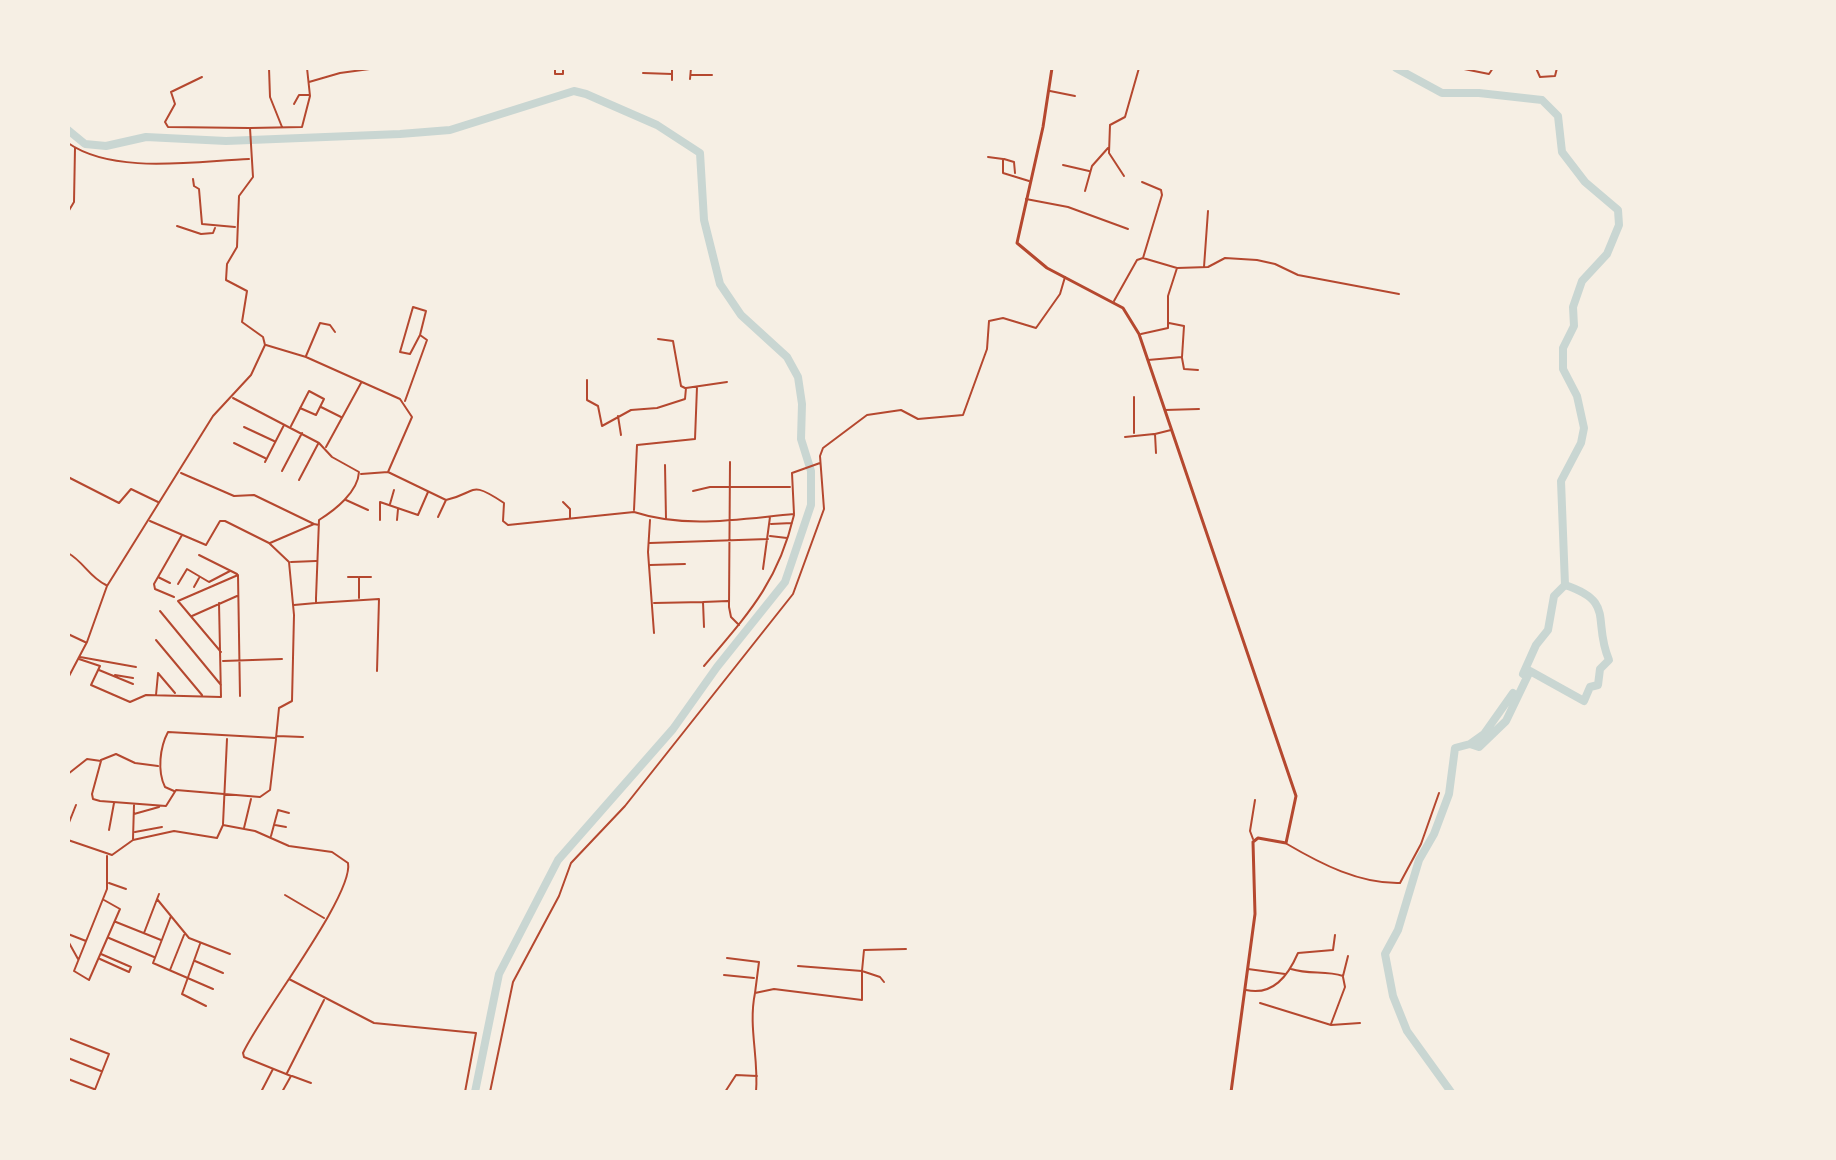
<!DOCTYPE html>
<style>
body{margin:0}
#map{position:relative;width:1836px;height:1160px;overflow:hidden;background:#f6efe4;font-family:"Roboto Condensed",sans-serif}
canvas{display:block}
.frame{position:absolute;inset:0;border:70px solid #f6efe4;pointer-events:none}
</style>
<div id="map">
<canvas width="1836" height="1160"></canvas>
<div class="frame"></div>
</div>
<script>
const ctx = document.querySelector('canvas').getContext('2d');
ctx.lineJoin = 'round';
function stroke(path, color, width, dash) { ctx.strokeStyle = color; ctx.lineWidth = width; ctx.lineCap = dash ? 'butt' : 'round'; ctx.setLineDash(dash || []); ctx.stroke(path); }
stroke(new Path2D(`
 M1396,68l46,25h37l63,7 16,16 4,36 23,30 33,28 1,15 -12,29 -25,27 -9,26 1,19 -11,22v21l14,27 7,32 -3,15 -20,38 4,104c51,17 27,35 44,75l-9,9 -2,16 -8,2 -6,14 -54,-30 -24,50 -27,26 -9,-3 -15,4 -6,46 -15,40 -15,26 -21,70 -13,24 8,42 14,35 44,61
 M68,130l17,14 21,2 40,-9 80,4 174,-7 50,-4 124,-39 12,3 71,31 43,28 4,67 16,64 21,31 46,42 11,20 4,27 -1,35 10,32v34l-26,77 -68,85 -44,62 -115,131 -59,114 -24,118
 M1523,674l13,-29 12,-15 6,-34 11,-11
 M1470,744l14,-10 29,-41`), '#c9d6d2', 8);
stroke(new Path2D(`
 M269,68l1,29 12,30
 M555,68v6h8v-6
 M672,68v12
 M1459,68l30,6 4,-6
 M1536,68l4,9 15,-1 2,-8
 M643,73l29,1
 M691,75h21
 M202,77l-31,15 4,12 -10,18 3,5 81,1
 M690,79l1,-11
 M309,82l31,-9 37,-5
 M1050,91l25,5
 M294,104l5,-9h10
 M68,143c46,32 128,18 181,16
 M988,157l15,2v14l26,8
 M1004,159l10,3 1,11
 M1063,165l26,6
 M1124,176l-15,-23 1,-28 15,-8 14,-49
 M193,179l1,7 5,3 3,35 33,3
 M1085,191l7,-25 16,-18
 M1026,199l42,8 60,22
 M68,212l6,-10 1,-54
 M177,226l24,8 12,-1 2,-5
 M1143,258l34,10 31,-1 17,-9 32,2 18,4 23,11 101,19
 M1204,267l4,-56
 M1114,301l23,-41 6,-2 19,-63 -1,-5 -19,-8
 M1141,334l27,-6v-32l9,-28
 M658,339l15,2 8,45 4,2
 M266,345l40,12 94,42 12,18 -24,55 58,28c32,-7 22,-21 58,3l-1,18 5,4 126,-13c52,17 105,7 160,2l-2,-41 28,-10
 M306,356l14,-33 10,2 5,7
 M1182,358l2,11 14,1
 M1148,360l34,-3 2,-31 -15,-3
 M587,380v20l11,6 4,20 29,-16 26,-2 28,-9 1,-11 41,-6
 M233,398l86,45 13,14 27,15c-1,20 -24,38 -40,48l-3,78v5l63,-4 -2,72
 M405,401l22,-61 -7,-5 6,-24 -13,-4 -13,45 10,2 10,-19
 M321,407l20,10
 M1165,410l34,-1
 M618,416l3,19
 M291,426l18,-35 15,8 -8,16 -16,-7
 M244,427l30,14
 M1134,433v-36
 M1125,437l29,-3
 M234,443l31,15
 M326,447l35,-64
 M1156,453l-1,-19 16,-4
 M265,462l19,-37
 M730,462l-1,145 2,10 8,8
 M665,465l1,54
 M282,471l20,-38
 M181,473l53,23 20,-1 60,29
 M361,474l27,-2
 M68,477l51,26 12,-14 27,13
 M299,480l19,-36
 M693,491l17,-4h80
 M346,500l22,10
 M563,502l7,7v9
 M390,504l4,-14
 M634,510l3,-65 58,-6 2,-52
 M438,517l8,-17
 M380,520v-18l38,13 10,-23
 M397,520l1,-11
 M650,520l-2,32 6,81
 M150,521l56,24 14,-24h5l44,22 20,19 5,53 -2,86 -13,7 -3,30 -108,-6c-8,15 -11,39 -3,55l9,4
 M771,524l21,-1
 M770,536l17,2
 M270,543l44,-19 5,1
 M650,543l118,-4
 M68,553c16,9 21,24 38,32
 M199,555l38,19
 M291,562l25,-1
 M650,565l35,-1
 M763,569l7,-52
 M158,577l12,6
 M348,577h10
 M178,584l9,-15 22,13 21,-11
 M194,587l5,-9
 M174,597l-19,-8 -1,-5 28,-49
 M359,598v-21h12
 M703,602l25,-1
 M654,603l49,-1 1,25
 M294,605l22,-2
 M160,611l61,74
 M192,616l45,-20
 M68,634l17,8
 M156,640l46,55
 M221,652l-43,-51 60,-26 2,121
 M80,657l56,10
 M79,659l21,7 -9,19 39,17 16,-7 75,2 -2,-94
 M223,661l59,-2
 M704,666c43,-51 74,-83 90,-151
 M99,670l34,14
 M158,673l17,20
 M115,675l18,3
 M68,678l19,-36 20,-56 106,-170 38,-41 14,-30 -2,-8 -21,-15 5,-31 -21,-11 1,-16 10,-17 2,-51 14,-19 -3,-49 52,-1 8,-31 -3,-28
 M156,695l2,-21
 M277,736l26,1
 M101,760l15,-6 19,9 23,3
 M68,774l19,-15 14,2 -9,33 1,5 7,2 66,5 10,-16 84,7 10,-7 6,-51
 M134,814l25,-7
 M223,824l4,-85
 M68,825l8,-20
 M275,825l11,2
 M244,828l7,-29
 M109,830l5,-27
 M135,832l27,-5
 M271,836l7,-26 11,3
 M133,839l1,-34
 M1253,839l-3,-8 5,-31
 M68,840l44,15 21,-15 41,-9 43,7 6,-13 32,6 34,15 43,6 16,11c6,32 -88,152 -105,190l1,4 47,19 -9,16
 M1287,844c34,20 73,40 113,39l21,-39 18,-51
 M109,883l17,6
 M285,895l39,23
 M157,899l32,39 41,16
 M104,900l16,9 -31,71 -15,-9 33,-82v-33
 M171,916l-18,47 60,26
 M116,922l45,18
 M144,933l15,-39
 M68,934l18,7
 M109,938l45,19
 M68,941l10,18
 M200,944l-18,50 24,12
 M727,958l32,4 -4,31
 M100,959l29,13 2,-5 -30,-13
 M195,961l28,12
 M1248,969l37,5
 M1291,969c19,6 34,1 52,7l5,-20
 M170,970l14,-35
 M724,975l30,3
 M289,979l85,44 102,10 -11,59
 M884,982l-4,-5 -18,-6 2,-21 42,-1
 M1246,990c27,6 42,-14 52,-37l35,-3 2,-15
 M1260,1003l71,22 29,-2
 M1331,1024l14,-37 -2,-10
 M68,1038l41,16 -15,38
 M68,1058l33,13
 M287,1073l37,-73
 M292,1076l19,7
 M68,1079l26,10
 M261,1092l12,-23
 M490,1092l23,-110 46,-86 12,-33 54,-57 168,-212 31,-85 -4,-53 3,-8 44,-33 34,-5 17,9 45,-4 24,-66 2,-28 14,-3 33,10 24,-34 5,-17
 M725,1092l11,-17 21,1
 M756,1092c3,-34 -8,-65 -1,-99l19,-4 88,11v-29l-64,-5`), '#b5482f', 2);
stroke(new Path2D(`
 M1052,68l-9,59 -26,116 30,25 76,40 16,26 157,462 -10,47 -28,-5 -5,4 2,72 -24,178`), '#b5482f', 3);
</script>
